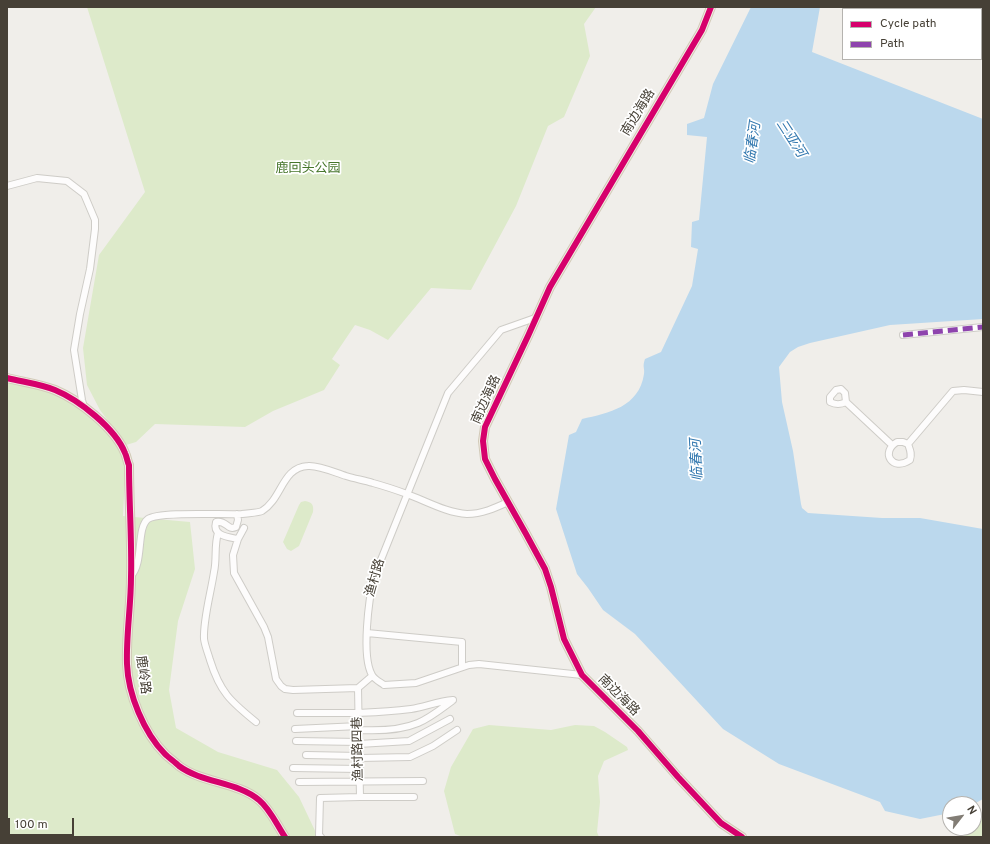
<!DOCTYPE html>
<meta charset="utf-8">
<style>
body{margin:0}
#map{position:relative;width:990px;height:844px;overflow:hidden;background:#f0eeea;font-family:Overpass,sans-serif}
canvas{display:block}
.frame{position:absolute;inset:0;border:8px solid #464036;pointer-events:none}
.legend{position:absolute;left:842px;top:8px;width:140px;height:52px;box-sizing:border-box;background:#fff;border:1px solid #b5b3af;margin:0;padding:5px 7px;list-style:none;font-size:12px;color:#464036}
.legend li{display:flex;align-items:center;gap:8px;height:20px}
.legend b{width:20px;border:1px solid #b5b3af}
.north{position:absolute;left:942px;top:796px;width:40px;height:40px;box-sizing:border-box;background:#fff;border:1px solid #b5b3af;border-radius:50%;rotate:59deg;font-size:11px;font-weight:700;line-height:16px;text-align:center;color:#464036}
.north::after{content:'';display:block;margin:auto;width:14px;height:18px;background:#827d75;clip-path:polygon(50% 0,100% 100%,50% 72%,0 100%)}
.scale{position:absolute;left:8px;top:818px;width:66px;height:18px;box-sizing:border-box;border:2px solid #464036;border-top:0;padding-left:5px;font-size:12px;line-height:14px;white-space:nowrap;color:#464036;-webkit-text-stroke:3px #fff;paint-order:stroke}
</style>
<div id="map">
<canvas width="990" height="844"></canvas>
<div class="frame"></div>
<ul class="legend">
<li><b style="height:5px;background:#d6006c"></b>Cycle path</li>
<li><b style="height:5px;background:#8e44ad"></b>Path</li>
</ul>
<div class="north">N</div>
<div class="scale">100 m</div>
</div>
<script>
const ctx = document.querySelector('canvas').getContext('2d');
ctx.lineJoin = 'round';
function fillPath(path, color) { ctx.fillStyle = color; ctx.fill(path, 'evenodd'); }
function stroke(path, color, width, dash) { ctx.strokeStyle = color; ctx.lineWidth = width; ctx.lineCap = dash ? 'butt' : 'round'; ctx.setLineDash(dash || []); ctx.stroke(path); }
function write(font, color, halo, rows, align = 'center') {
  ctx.font = font + ' Overpass,"Noto Sans SC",sans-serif'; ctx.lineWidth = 3.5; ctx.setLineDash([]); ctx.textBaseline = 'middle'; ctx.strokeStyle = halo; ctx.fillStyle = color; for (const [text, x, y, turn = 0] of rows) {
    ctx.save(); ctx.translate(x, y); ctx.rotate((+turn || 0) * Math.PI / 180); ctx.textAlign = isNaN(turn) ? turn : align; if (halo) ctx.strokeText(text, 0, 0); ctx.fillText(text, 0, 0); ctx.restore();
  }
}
fillPath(new Path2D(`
 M87,7h509l-12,17 6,32 -26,61 -16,9 -32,80 -45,84 -40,-2 -43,52 -18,-10 -15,-5 -23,34 8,6 -16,25 -51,21 -28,16 -90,-3 -19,18 -10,3 -26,-35 -13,-25 -4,-37 16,-93 46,-63z
 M7,380l70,19 35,36 14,22 -3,59 67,6 5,47 -17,52 -9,69 7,38 42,24 59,18 22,27 19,40h-311z
 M305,501c7,1 9,4 8,11l-14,34 -8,5 -4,-2 -4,-7 16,-37 2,-3z
 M489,725l62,5 24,-5 19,1 11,6 22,15 1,3 -24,11 -6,15 2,26 -3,30 2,5h-136l-8,-3 -11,-43 7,-24 22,-38z
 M983,812v25h-20l7,-9h4v-5z`), '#ddeaca');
fillPath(new Path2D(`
 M751,7h69l-8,45 171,67v200l-93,6 -80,18 -12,4 -8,5 -11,15 3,35 11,49 8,53 1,4 6,5 74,5h38l63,11v270l-9,5h-24v9l-30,6 -35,-8 -5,-9 -101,-38 -56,-35 -88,-95 -32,-24 -15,-22 -11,-14 -21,-65 13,-74 7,-3 6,-13c27,-6 57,-12 62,-45 1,-6 -2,-7 1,-15l16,-7 31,-66 6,-37 -7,-2 1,-25 7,-2 8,-83 -20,-2v-11l17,-6 9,-34z`), '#bbd8ed');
const minor = new Path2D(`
 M7,186l30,-8 30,3 17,13 11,26v9l-5,40 -10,45 -6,36 8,50 2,7
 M535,318l-34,12 -53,63 -74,184c-5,21 -13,79 -2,98 2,4 8,7 12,10l32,-2 53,-18 10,-1 103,11
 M903,335l80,-8
 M846,402c-6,3 -10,3 -16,0v-5l6,-7 5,-1 4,4 1,9 46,43
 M908,444l-5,-2h-6c-17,10 -5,30 13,18 2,-7 0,-10 -2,-16l45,-53 11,-1 19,2
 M237,514l1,6 -2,7c-9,4 -9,-7 -20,-5 -4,14 12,15 22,17l6,-11
 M218,533c-4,13 -1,26 -4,39 -3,20 -11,48 -10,67 1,7 4,14 6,21 10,32 20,41 46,62
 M238,539l-5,16 1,18 30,54 4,10 8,42 5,7 4,3 8,1 65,-2
 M131,576c13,-13 5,-48 17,-57 11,-8 76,-4 94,-5 5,-1 16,-1 20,-3 20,-12 20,-44 46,-45 11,-1 28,7 38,10 9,3 18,4 27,7 11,3 23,7 34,11 19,7 40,19 60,20 15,0 28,-6 41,-12
 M367,633l95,9v25
 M297,713c38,0 76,1 114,-4 14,-2 27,-8 42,-9
 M295,729l64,-3
 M359,730c19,1 40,1 59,-7 12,-5 23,-14 34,-22
 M296,741l63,1
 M359,744l50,-3 41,-22
 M306,755l54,1
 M360,758l50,-1 23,-11 24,-16
 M293,768l67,1
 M299,782l124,-1
 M360,797h54
 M321,837l-2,-2 1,-37 40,-1 -2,-109 14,-12`);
const major = new Path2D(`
 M711,7l-9,23 -152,257 -22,49 -43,91 -2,14 2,18 10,20 31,55 19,35 6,18 13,52 18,36 56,56 40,46 43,46 21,14
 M7,378c16,4 33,6 48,12 24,10 60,38 70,63 2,4 2,8 4,12 0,37 3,75 2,112 0,29 -5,58 -4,87 1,30 17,69 38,90 4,4 10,8 14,12 23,17 59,16 80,34 11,9 18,25 26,37`);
stroke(minor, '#ceccc7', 8);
stroke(major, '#d2cab8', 10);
stroke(minor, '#fdfcfc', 6);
stroke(major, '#f1ede3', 8);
stroke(new Path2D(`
 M903,335l80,-8`), '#8e44ad', 5, [10, 5]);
stroke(new Path2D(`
 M711,7l-9,23 -152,257 -22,49 -43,91 -2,14 2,18 10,20 31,55 19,35 6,18 13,52 18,36 56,56 40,46 43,46 21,14
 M7,378c16,4 33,6 48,12 24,10 60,38 70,63 2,4 2,8 4,12 0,37 3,75 2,112 0,29 -5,58 -4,87 1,30 17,69 38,90 4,4 10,8 14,12 23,17 59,16 80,34 11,9 18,25 26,37`), '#d6006c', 6);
write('13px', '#464036', '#fff', [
 ["南边海路",639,113,-59],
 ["南边海路",487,400,-66],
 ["渔村路",376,578,-74],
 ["鹿岭路",142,675,82],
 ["南边海路",618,696,45],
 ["渔村路四巷",359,749,-91]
]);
write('13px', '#46762b', '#fff', [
 ["鹿回头公园",308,169]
]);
write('italic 14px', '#3278af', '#fff', [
 ["三亚河",790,139,57],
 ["临春河",754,143,-82],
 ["临春河",698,460,-93]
]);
</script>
